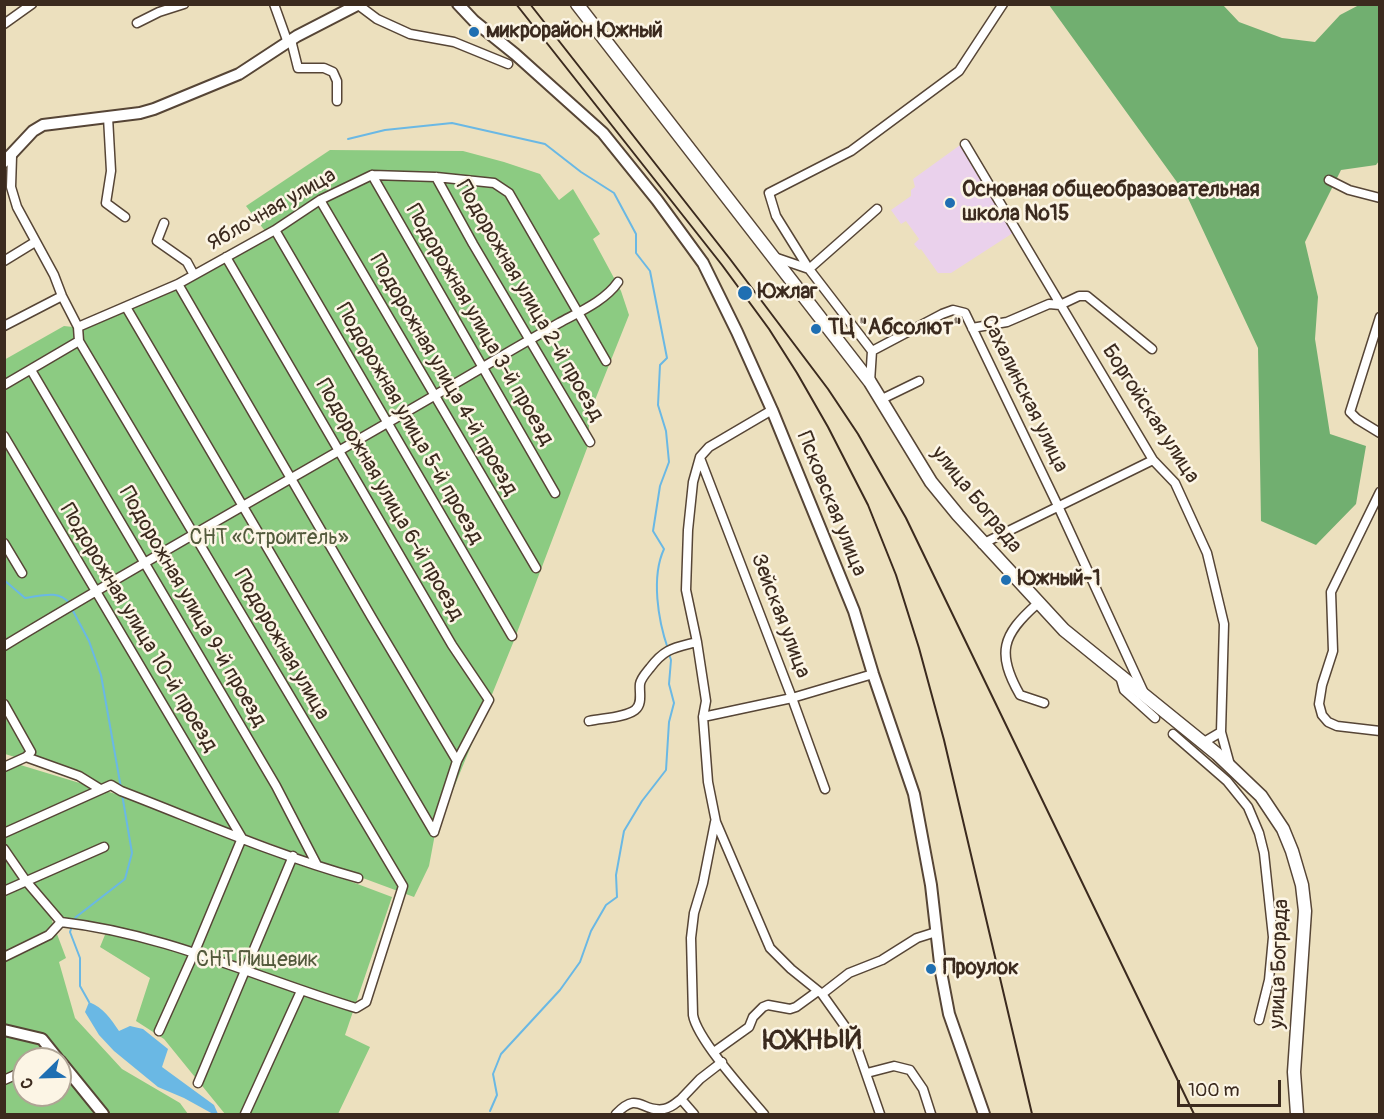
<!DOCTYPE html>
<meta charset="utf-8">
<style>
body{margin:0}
#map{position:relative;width:1384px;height:1119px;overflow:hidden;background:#ece0be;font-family:Pangolin,sans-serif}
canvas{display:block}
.frame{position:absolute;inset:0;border:6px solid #3b2a1e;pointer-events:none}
.north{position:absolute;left:12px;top:1047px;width:60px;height:60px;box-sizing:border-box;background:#fcf5e5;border:2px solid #afa495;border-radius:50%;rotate:247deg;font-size:16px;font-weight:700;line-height:24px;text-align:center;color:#3b2a1e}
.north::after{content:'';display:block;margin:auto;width:21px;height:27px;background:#1f6fb2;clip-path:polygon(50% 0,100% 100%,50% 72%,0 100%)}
.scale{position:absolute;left:1177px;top:1080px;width:104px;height:27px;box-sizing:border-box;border:3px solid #3b2a1e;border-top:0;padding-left:8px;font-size:18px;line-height:21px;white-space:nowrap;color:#3b2a1e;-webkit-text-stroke:4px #fcf5e5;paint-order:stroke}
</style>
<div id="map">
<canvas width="1384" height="1119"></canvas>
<div class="frame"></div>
<div class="north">С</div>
<div class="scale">100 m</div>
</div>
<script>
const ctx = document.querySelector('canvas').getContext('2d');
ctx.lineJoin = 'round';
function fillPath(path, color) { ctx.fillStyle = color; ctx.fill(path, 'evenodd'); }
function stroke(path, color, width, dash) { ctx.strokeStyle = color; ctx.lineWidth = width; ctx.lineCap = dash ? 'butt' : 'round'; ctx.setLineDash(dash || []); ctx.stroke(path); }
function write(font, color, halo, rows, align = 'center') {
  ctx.font = font + ' Pangolin,sans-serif'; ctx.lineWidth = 5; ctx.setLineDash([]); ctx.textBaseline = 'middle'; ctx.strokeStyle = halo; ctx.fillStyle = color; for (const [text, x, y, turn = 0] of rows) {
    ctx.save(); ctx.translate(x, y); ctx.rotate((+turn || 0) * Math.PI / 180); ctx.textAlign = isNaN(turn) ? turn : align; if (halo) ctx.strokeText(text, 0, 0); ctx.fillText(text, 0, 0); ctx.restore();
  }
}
fillPath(new Path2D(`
 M963,143l53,88 -65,42h-13l-17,-24 -2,1 -5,-6 5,-5 -13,-18 -5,3 -10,-14 20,-14v-6l4,-3 -2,-8z`), '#ead1ec');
fillPath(new Path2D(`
 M330,150l133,1 41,11 36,12 19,26 14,-11 27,45 -7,5 28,52 8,24 -40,100v28l-76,200 -78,191 -6,32 -15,31 -275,-102 -134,-41 -1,-394 60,-34 18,2 91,-37 95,-56 -22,-29z
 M4,760l125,38 263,99 -47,138 25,12 -32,67h-113l-61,-75 -28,-18 14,-43 -50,-31 9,-22 -58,-7 15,40 -7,4 16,56 47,51 58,34 8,11h-183zM24,1059h36v36h-36z`), '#8ccb82');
fillPath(new Path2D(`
 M1049,5h174l16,17 43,16 33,4 25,-27 19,-10h20v156l-3,4 -35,5 -36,72 13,55 -3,42 15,95 36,12 -10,58 -40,41 -55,-24 -3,-173 -71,-152z`), '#71af70');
fillPath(new Path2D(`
 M89,1002c15,6 21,16 30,29l11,-5 13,3 25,20 -6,18 52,38 4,9h-5l-29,-16 -26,-11 -44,-36 -15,-16 -14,-23z`), '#6ab8e4');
stroke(new Path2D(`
 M348,139l37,-9 67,-7 93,21 36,28 33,21 22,41v19l14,18 17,87 -7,7 -2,40 8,26 3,31 -9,24 -7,45 11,18c-13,28 -6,71 4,100
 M4,580l21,18c16,-2 34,-9 45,6
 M72,609l17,32 12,34 20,113
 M74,920l2,-3 49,-38 7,-26 -10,-59
 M72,926l-2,6 10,26v28l9,16
 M490,1111l7,-16 -4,-21 8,-20 59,-64 20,-28 11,-31 15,-26 11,-8 -1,-22 8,-44 18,-30 24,-31 3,-48 5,-19 -5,-19 2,-24 -2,-6`), '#6ab8e4', 2);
const minor = new Path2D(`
 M274,4l14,39
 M357,4l20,15 33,15 44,8 54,22
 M137,23l22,-11 25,-8
 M4,24l28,-20
 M291,40l7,28h26l9,4 4,9v20
 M108,117l3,54 -5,32 19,14
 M965,144l188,316 22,23 32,70 17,71 -3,108 9,33
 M372,175l183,318
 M436,177l37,67 117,198
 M1329,180l20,10 31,8
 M320,200l216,368
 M877,209l-68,60 63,82 70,-37 11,-4 12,3 93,193 86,187
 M164,223l-7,18 30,21 7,13
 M275,230l237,406
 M226,257l226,388 37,55 -32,61 -23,71
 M774,257l35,12 -33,-53 -7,-23 82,-42 108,-80 44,-67
 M4,261l31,-19
 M178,284l194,334 85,143
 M126,307l308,525
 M1380,317l-30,95 7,7 23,14
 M4,326l58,-30
 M78,327l100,-43 97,-54 45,-30 52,-25 64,2 58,6 15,10 97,168
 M972,328l35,-6 42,-18 11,1 19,-9h8l65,53
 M31,370l245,416 41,79
 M870,382l2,-31
 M4,385l75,-44
 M882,399l37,-18
 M772,410l-63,37 -9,10 -7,25 -5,48 -2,60 11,52 9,59 -3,16 5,65 8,40 54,126 21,21 31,25 32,45 26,75
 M4,436l238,402 -47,113 -36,80
 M700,458l92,240 33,91
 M1380,492l-49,100 2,59 -11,34 -3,19 3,11 6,7 9,4 43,5
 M4,543l18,30
 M982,544l171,-84
 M1037,604c-35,31 -41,49 -17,91l24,8
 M4,646c157,-95 318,-184 476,-277 26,-16 53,-31 79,-46 20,-11 46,-22 59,-41
 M1120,676l4,14 31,28
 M4,704l27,48 -5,5 -22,10
 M703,717l89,-19 81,-24
 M589,721c13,-3 35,-3 46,-11 8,-6 4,-18 5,-26 1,-6 6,-11 10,-16 15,-20 24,-20 47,-26
 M1173,734l54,47 21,26 11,26 5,20 9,84 -4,43 -10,40
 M1204,742l17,-10
 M26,757l53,19 21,13
 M715,822l-12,61 -9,30 -3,25 2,77c4,24 53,78 71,99
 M4,833l107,-48 10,6c78,30 157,65 237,87
 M4,849l22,32 35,41
 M4,891l100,-44
 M4,957l45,-22 12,-13c105,12 196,56 295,86l10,-6 37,-116 -324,-545 -1,-14 -16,-31 -8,-21 -37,-68 -6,-20 1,-31
 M822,994l27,-21 33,-13 35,-22 19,-6
 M714,1052l35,-25 4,-10 10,-10 5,-2 22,4 6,-2 22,-16
 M867,1073l27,-7 16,4 13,19 8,25
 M4,1080l20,-9
 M198,1083l95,-227
 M681,1099l19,-20 22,-17
 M245,1114l56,-123
 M616,1114c23,-24 25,-1 48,-5 7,-1 12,-6 17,-10l13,15`);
const tertiary = new Path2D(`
 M458,4l16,17 41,33 88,79 54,67 46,63 34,69 35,78 82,201 19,63 41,120 17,91 10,87 8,42 35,100
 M4,162l29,-31 10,-6 97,-12 14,-4 85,-35 58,-38 62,-32
 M4,1030l38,9 16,20
 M60,1061l43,53`);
const secondary = new Path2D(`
 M577,4l293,378 61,100 27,33 106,115 153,124 44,42 22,33 9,22 10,34 3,26 -11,161 3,42`);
stroke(minor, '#564536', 11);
stroke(tertiary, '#564536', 14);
stroke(secondary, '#564536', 15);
stroke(minor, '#fff', 8);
stroke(tertiary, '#fff', 10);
stroke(secondary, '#fff', 12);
stroke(new Path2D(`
 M516,4l206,261 47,64 28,44 31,54 40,78 28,70 23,73 25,92 88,374
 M530,4l200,255 98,130 30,45 48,84 288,596`), '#3b2a1e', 2);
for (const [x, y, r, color] of [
 [474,32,6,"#1f6fb2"],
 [950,203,6,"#1f6fb2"],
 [745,293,8,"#1f6fb2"],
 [816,329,6,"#1f6fb2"],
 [1006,580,6,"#1f6fb2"],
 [931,969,6,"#1f6fb2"]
]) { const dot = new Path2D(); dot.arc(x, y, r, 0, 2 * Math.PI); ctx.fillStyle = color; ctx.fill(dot); stroke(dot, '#fcf5e5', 2); }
write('bold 21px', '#3b2a1e', '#fcf5e5', [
 ["микрорайон Южный",486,32],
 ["Основная общеобразовательная",962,191],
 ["школа №15",962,215],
 ["Южлаг",758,293],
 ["ТЦ \"Абсолют\"",828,329],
 ["Южный-1",1018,580],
 ["Проулок",943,969]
], 'left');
write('21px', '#3b2a1e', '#fcf5e5', [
 ["Яблочная улица",272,210,-30],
 ["Подорожная улица 2-й проезд",529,301,60],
 ["Подорожная улица 3-й проезд",479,325,60],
 ["Подорожная улица 4-й проезд",443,375,60],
 ["Сахалинская улица",1024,394,64],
 ["Боргойская улица",1150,414,57],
 ["Подорожная улица 5-й проезд",409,424,60],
 ["Подорожная улица 6-й проезд",389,500,60],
 ["улица Бограда",976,500,51],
 ["Псковская улица",831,504,68],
 ["Подорожная улица 9-й проезд",192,607,60],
 ["Зейская улица",780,616,69],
 ["Подорожная улица 10-й проезд",138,628,59],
 ["Подорожная улица",281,645,60],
 ["улица Бограда",1280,964,-88]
]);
write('21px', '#535a3c', '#fcf5e5', [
 ["СНТ «Строитель»",269,539],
 ["СНТ Пищевик",257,961]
]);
ctx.letterSpacing = '1.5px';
write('bold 27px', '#3b2a1e', '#fcf5e5', [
 ["ЮЖНЫЙ",813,1042]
]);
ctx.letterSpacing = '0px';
</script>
